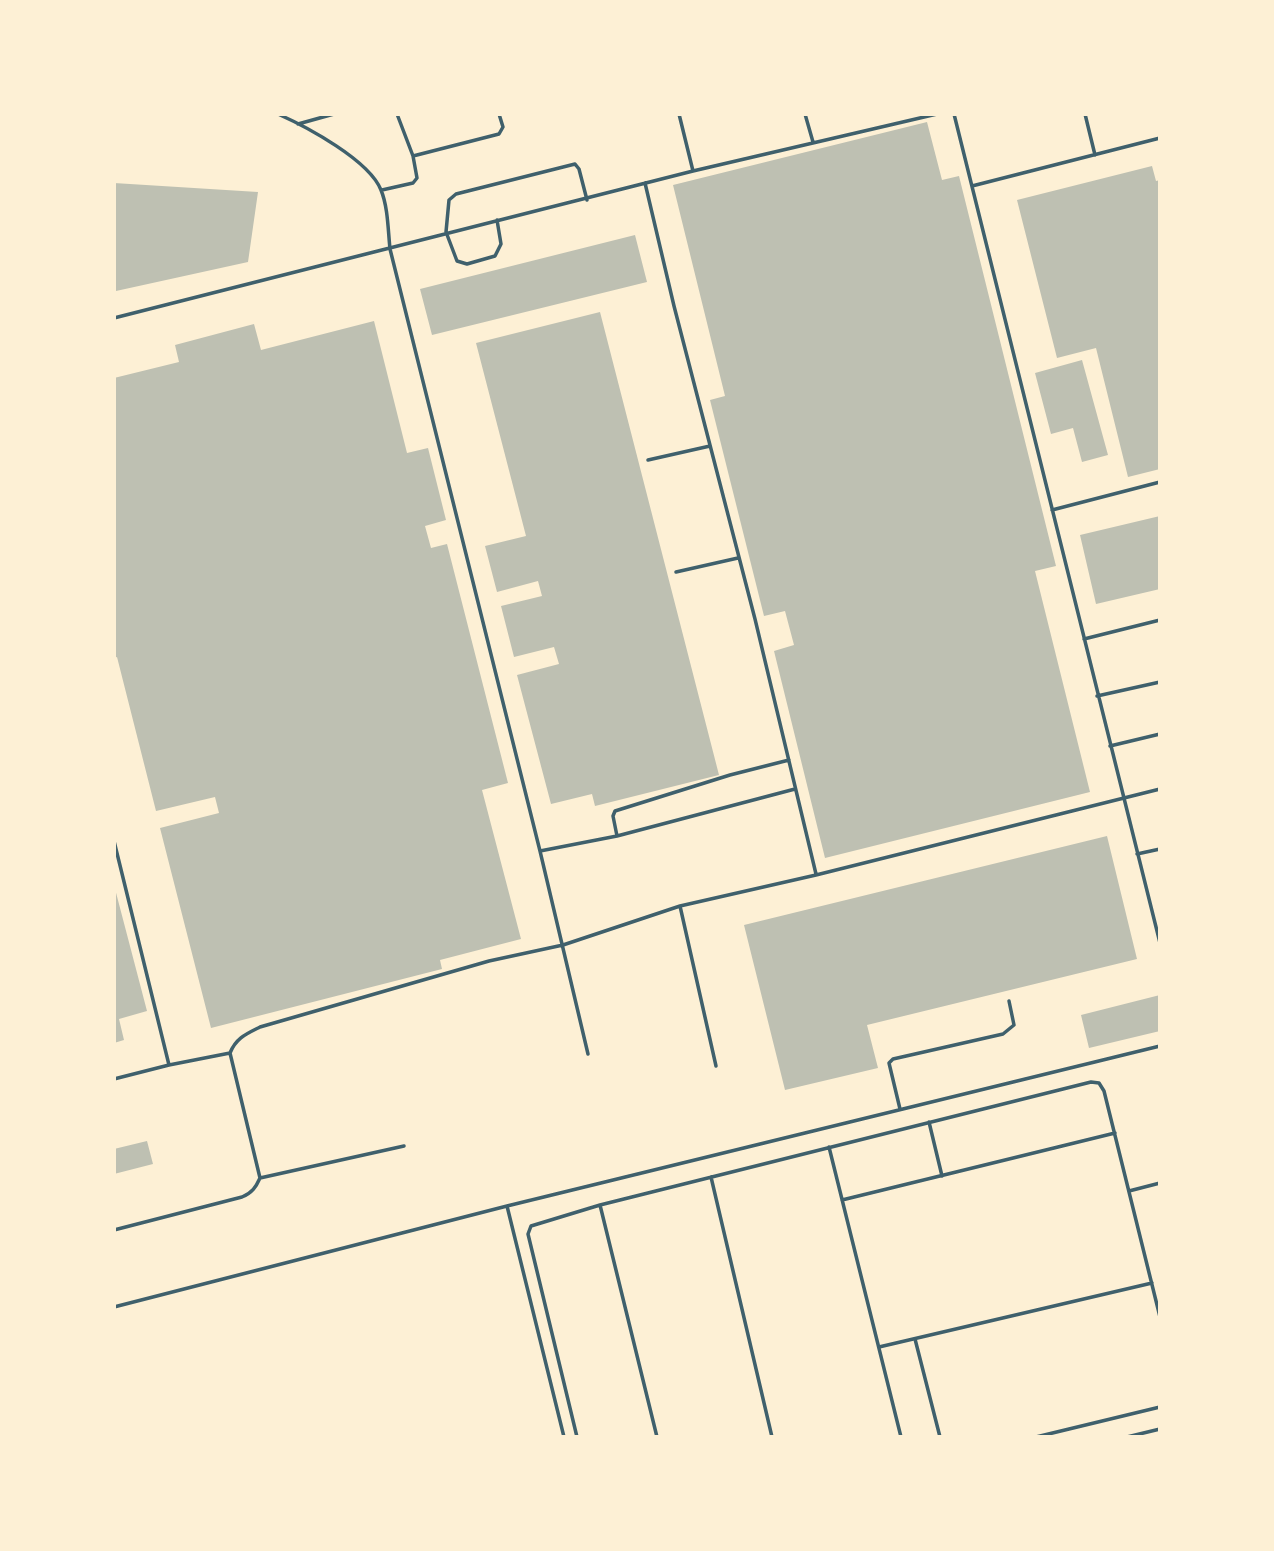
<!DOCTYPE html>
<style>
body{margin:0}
#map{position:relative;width:1274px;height:1551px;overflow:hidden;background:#fdf0d5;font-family:Lora,serif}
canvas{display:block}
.frame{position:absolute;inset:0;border:116px solid #fdf0d5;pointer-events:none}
</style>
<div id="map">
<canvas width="1274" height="1551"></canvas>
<div class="frame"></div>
</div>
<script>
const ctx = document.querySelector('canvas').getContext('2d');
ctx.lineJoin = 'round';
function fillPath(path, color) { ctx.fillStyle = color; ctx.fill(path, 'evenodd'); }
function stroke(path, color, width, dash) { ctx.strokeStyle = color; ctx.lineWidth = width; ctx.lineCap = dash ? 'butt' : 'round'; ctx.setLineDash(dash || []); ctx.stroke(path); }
fillPath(new Path2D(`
 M927,122l15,58 17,-4 97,390 -21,5 55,221 -265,66 -51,-207 20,-6 -9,-34 -21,5 -54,-216 15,-4 -52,-211z
 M1152,166l4,15 4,-1v289l-32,8 -32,-129 -39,10 -40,-158z
 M114,183l144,9 -10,70 -132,29z
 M635,235l12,47 -215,53 -12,-46z
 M600,312l119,463 -124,31 -3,-12 -41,10 -34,-129 42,-11 -5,-17 -40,10 -13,-51 41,-10 -4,-15 -41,11 -12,-46 41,-10 -50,-193z
 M374,321l33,132 21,-5 18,72 -21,6 6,22 16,-4 61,239 -26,7 39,149 -81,21 2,9 -231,59 -51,-200 59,-15 -4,-16 -59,14 -39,-154 -3,1v-280l65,-16 -4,-17 79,-21 7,26z
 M1082,360l26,95 -26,7 -9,-34 -22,6 -16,-61z
 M1160,516v73l-64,15 -16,-69z
 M1107,836l30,123 -270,66 11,43 -93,22 -41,-165z
 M114,885l33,126 -28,8 5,21 -10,3z
 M1160,995v36l-71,17 -8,-33z
 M147,1141l6,23 -39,10v-25z`), '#bec0b2');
stroke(new Path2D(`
 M278,114c29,13 91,46 103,76 7,17 7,40 9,59l150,602 48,203
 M679,114l14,57
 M805,114l8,28
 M954,114l206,829
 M1085,114l10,41
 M298,124l36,-10
 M413,156l86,-22 4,-7 -4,-13
 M645,183l29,123 81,313 61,255
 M972,186l188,-48
 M382,190l31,-7 4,-5 -4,-22 -16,-42
 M497,220l4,24 -6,12 -28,8 -10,-3 -11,-29 3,-32 7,-6 119,-30 4,5 8,31
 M114,318l579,-147 244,-57
 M648,460l62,-14
 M1052,510l108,-28
 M676,572l62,-14
 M1084,639l76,-19
 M1097,696l63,-14
 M1110,746l50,-12
 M617,836l-4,-20 2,-5 115,-36 59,-15
 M114,841l55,224
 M540,851l77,-15 178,-47
 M1137,854l23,-5
 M680,906l36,160
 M114,1079l55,-14 61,-12c6,-15 16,-19 30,-26l229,-66 74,-16 117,-39 136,-31 344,-86
 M900,1109l-11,-46 4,-4 110,-25 11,-9 -5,-24
 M929,1122l13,54
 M829,1147l72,290
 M711,1177l61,260
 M260,1178l144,-32
 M1129,1191l31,-8
 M842,1200l273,-67
 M600,1205l57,232
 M507,1206l57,231
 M114,1230l128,-33c10,-4 14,-10 18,-19l-30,-125
 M114,1307l393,-101 653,-160
 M915,1339l25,98
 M879,1347l273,-64
 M577,1437l-49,-203 3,-8 69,-21 491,-123 8,1 5,8 56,226
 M1036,1437l124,-30
 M1127,1437l33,-8`), '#3f606c', 3.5);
</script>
